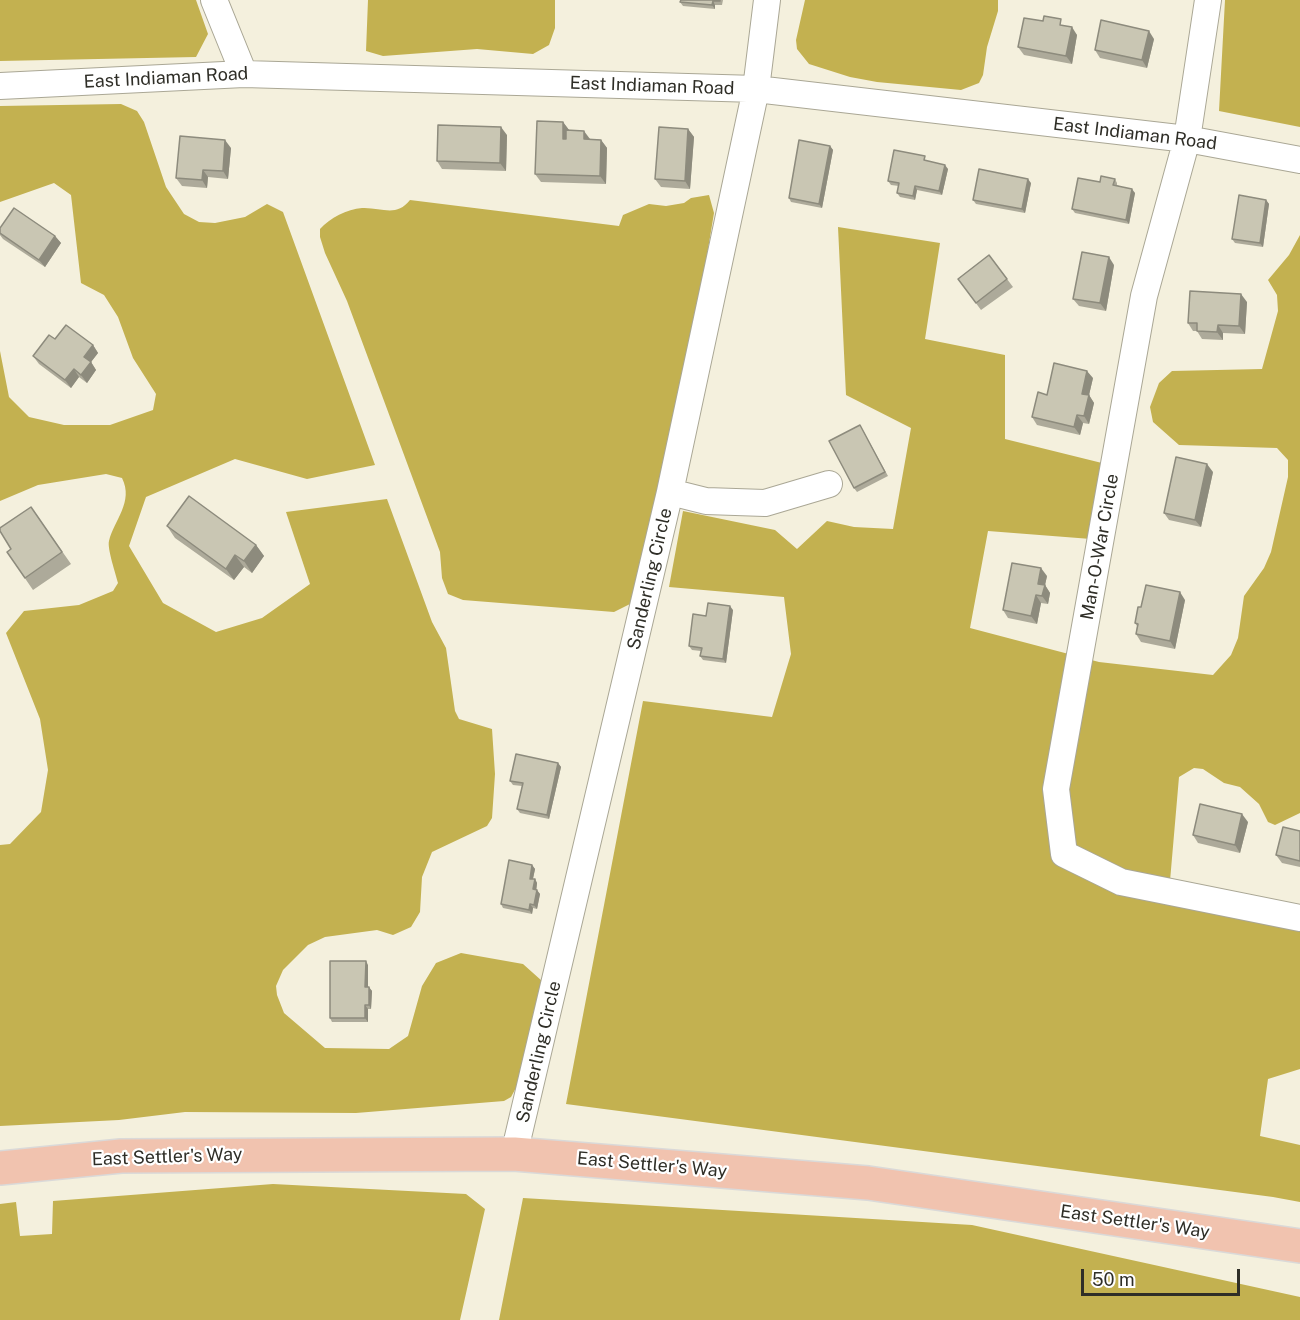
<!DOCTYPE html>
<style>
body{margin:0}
#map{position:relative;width:1300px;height:1320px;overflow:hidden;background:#f4f0dd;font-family:"Public Sans",sans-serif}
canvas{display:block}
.scale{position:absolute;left:1081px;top:1269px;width:159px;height:27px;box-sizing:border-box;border:3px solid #2f2e27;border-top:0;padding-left:8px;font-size:18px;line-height:21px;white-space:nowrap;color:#2f2e27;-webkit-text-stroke:4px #fff;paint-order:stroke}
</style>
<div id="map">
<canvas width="1300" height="1320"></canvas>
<div class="scale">50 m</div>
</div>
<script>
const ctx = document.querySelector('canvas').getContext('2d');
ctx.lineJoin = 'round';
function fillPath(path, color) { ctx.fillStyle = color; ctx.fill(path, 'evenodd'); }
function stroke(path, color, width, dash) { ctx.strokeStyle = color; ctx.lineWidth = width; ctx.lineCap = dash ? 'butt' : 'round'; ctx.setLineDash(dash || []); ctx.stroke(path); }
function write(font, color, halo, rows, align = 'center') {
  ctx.font = font + ' "Public Sans",sans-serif'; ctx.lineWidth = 4.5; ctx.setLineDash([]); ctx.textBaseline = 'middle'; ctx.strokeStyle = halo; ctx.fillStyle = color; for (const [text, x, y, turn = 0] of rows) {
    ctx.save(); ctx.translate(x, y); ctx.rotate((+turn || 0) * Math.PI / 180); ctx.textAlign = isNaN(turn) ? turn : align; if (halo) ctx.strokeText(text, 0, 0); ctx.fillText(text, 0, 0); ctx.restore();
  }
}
fillPath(new Path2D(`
 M0,0h196l12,34 -12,23 -196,4z
 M368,0h187v28l-6,17 -16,9 -56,-5 -94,7 -17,-5z
 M805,0h193v11l-11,36 -4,28 -4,8 -18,7 -84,-8 -27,-5 -41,-13 -12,-15 -1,-9z
 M1225,0h75v127l-81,-16z
 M121,104l16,7 7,11 22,65 18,27 15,8 16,1 30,-6 22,-13 16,8 92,253 -68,14 -72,-20 -89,38 -17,49 34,57 53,29 46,-14 48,-34 -24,-72 101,-13 45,123 14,26 9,63 4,8 33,10 3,45 -3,44 -5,8 -55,26 -10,25 -2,35 -9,15 -18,8 -16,-5 -52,7 -17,8 -25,25 -7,16 1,9 7,18 41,35 64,1 19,-13 14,-50 14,-23 25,-10 62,11 19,17 -24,103 -7,13 -7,4 -148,12 -171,-1 -66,8 -119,6v-281l10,-1 31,-32 7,-42 -8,-51 -34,-86 18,-22 55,-6 34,-14 5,-8c-2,-8 -11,-35 -9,-42 5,-21 25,-39 13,-63l-16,-4 -68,11 -38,16v-150l9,46 20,20 35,8h46l43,-15 3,-16 -23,-36 -15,-41 -14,-22 -23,-12 -10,-88 -17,-12 -54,19v-96z
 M709,195l5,18 -20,121 -59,263 -5,7 -16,8 -151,-12 -15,-6 -6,-16 -2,-26 -93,-251 -22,-48 -5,-16v-8c10,-11 27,-20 42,-21 19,-1 34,10 48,-8l209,26 4,-11 26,-11 17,2 18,-3 7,-5z
 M838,227l102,16 -15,96 80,16v84l105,26 -19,74 -103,-8 -18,97 129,34 114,13 18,-20 7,-17 6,-42 20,-28 7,-16 17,-75v-17l-11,-12 -98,-3 -26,-23 -3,-15 9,-24 13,-12 90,-2 16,-58 -1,-16 -9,-15 21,-25 11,-20v578l-25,12 -7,-3 -9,-18 -19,-17 -16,-4 -21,-14 -9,-1 -15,9 -9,104 130,48v140l-32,10 -8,57 40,9v57l-27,-5 -707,-93 77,-403 129,16 19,-63 -7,-57 -115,-10 14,-76 92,19 22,19 30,-28 27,6 39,2 18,-101 -65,-33z
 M273,1184l193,10 19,15 -25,111h-460v-116l16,-2 4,34 32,-2 1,-33z
 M523,1198l449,27 328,72v23h-801z`), '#c3b150');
const minor = new Path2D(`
 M214,0l30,74
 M1208,0l-21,139 -43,157 -88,493 8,65 57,28 179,36
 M0,86l244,-12 512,15 431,50 113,21
 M670,492l36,9 59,2 64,-19
 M514,1154l156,-662 86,-403 11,-89`);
const major = new Path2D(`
 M0,1168l121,-12 393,-2 354,29 432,63`);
stroke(minor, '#aaa795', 28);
stroke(major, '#dad9d8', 36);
stroke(minor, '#fff', 26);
stroke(major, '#f1c3af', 33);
fillPath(new Path2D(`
 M723,0l-1,5h-7v4l-32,-3 -3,-4z
 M1066,26l11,9 -5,29 -48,-9 -6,-8z
 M1154,39l-7,29 -47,-10 -5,-8z
 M563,122l6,8 21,9 11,1 6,8 -1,36 -65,-2 -6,-8z
 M688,129l6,8 -4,52 -29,-2 -6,-8z
 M507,135l-1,36 -64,-2 -5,-8z
 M830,146l3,4 -11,58 -31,-6 -2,-4z
 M231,148l-3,31 -20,-2 -1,11 -25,-2 -6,-8z
 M927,160v1l21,8 -6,26 -25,-5 -2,10 -15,-3 -3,-4 2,-7 -8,-1 -3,-4z
 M1115,179l2,4v2l18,8 -6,31 -54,-11 -3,-4 28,-27z
 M1031,183l-6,30 -49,-9 -3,-4z
 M1266,200l3,4 -6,43 -28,-4 -3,-4z
 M0,228l55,8 6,7 -16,24 -42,-28 -3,-4z
 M989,255l24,32 -32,23 -23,-31z
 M1114,265l-8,46 -27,-5 -6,-7z
 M1247,302l-2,32 -22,-1v7l-21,-1 -5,-8h-4l-5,-8z
 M55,339l38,6 5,8 -7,9 5,8 -9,13 -8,-6 -8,11 -32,-24 -6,-8z
 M1093,378l-4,17 5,8 -5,21 -6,-1 -3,12 -43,-10 -5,-8 15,-22z
 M860,425l28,51 -31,16 -3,-4z
 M1213,472l-12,55 -32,-7 -5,-7z
 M31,507l40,57 -38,26 -26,-38 4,-3z
 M167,526l89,19 8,11 -12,17 -8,-6 -10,13 -59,-42z
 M1047,576l-2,9 5,8 -2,11 -7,-1 -4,21 -29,-6 -5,-8z
 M1185,600l-10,49 -34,-7 -5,-8 1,-8 -2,-3 6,-16z
 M733,610l-7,53 -23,-3 -3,-4 1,-5 -9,-1 -3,-4 17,-30z
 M558,763l3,4 -12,52 -29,-6 -3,-4 5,-23 -9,-1 -3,-4z
 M1248,822l-8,31 -42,-10 -5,-8z
 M1300,831v36l-18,-4 -6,-8z
 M532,865l3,4 -2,10h2l2,4 -1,7 4,4 -3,15 -4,-1 -1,6 -29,-6 -2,-4z
 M368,965v22l4,4 -1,18h-3v13h-36l-2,-4z`), '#adaa9a');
fillPath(new Path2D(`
 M713,1l2,4v4l-3,-4z
 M1072,27l5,8 -5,29 -6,-8z
 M1149,31l5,8 -7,29 -5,-8z
 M563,122l6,8v17l-6,-8z
 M501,127l6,8 -1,36 -6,-8z
 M688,129l6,8 -4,52 -5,-8z
 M584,131l6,8h-6z
 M225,140l6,8 -3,31 -5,-8z
 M601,140l6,8 -1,36 -6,-8z
 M830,146l3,4 -11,58 -3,-4z
 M945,165l3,4 -6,26 -3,-4z
 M203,170l5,7 -1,11 -5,-8z
 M1028,179l3,4 -6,30 -3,-4z
 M915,186l2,4 -2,10 -2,-4z
 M1132,189l3,4 -6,31 -3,-4z
 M1266,200l3,4 -6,43 -3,-4z
 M55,236l6,7 -16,24 -6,-7z
 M1109,257l5,8 -8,46 -6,-8z
 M1241,294l6,8 -2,32 -6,-8z
 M1218,325l5,8v7l-6,-8z
 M93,345l5,8 -7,9 5,8 -9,13 -6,-8 3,-18z
 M74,369l5,8 -8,11 -6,-8z
 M1087,371l6,7 -4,17 5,8 -5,21 -5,-8 -2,-22z
 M1077,415l6,8 -3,12 -6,-8z
 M1207,464l6,8 -12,55 -6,-7z
 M256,545l8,11 -12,17 -8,-12z
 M235,555l9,12 -10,13 -8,-11z
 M1041,568l6,8 -2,9 5,8 -2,11 -6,-8 -4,-12z
 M1180,592l5,8 -10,49 -5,-8z
 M1036,595l5,8 -4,21 -6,-8z
 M730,606l3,4 -7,53 -3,-4z
 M558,763l3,4 -12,52 -2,-4z
 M1242,814l6,8 -8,31 -5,-8z
 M532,865l3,4 -3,14 -2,-4z
 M535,879l2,4 -1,10 -3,-4z
 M537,890l3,4 -3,15 -3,-4z
 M530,904l3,4 -1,6 -3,-4z
 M366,961l2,4v26l-3,-4z
 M369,987l3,4 -1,18 -2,-4z
 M365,1005l3,4v13l-3,-4z`), '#8d8b7d');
const building = new Path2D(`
 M681,0h39v1h-7l-1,4 -32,-3z
 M1044,16l17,3 -1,6 12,2 -6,29 -48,-9 6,-29 19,3z
 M1101,20l48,11 -7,29 -47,-10z
 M537,121l26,1v17h3v-9l18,1v8l17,1 -1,36 -65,-2z
 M438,125l63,2 -1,36 -63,-2z
 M659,127l29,2 -3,52 -30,-2z
 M180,136l45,4 -2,31 -20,-1 -1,10 -26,-2z
 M799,140l31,6 -11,58 -30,-6z
 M894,150l31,6 -1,4 21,5 -6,26 -24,-5 -2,10 -16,-3 2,-10 -11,-2z
 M979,169l49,10 -6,30 -49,-9z
 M1101,176l14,3 -2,6 19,4 -6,31 -54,-11 6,-31 22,4z
 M1239,195l27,5 -6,43 -28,-4z
 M14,208l41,28 -16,24 -39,-27v-5z
 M1082,252l27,5 -9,46 -27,-4z
 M989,255l18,24 -31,24 -18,-24z
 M1190,291l51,3 -2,32 -21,-1 -1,7 -20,-1v-8h-9z
 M66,325l27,20 -9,12 7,5 -10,13 -7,-6 -9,11 -32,-24 16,-21 6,4z
 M1054,363l33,8 -5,23 7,1 -5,21 -7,-1 -3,12 -42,-10 6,-25 9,3z
 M860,425l25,47 -31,16 -25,-47z
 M1176,457l31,7 -12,56 -31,-7z
 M189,496l67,49 -12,16 -9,-6 -9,14 -59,-43z
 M31,507l31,45 -37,26 -18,-26 4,-3 -11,-18v-3z
 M1012,563l29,5 -3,16 7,1 -3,11 -6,-1 -5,21 -28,-6z
 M1146,585l34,7 -10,49 -34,-7 2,-10 -3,-1 3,-16h3z
 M708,603l22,3 -7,53 -23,-3 2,-8 -13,-2 4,-32 13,2z
 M516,754l42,9 -11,52 -30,-6 6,-26 -13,-2z
 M1200,804l42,10 -7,31 -42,-10z
 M1283,827l17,4v30l-24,-6z
 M509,860l23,5 -2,14h5l-2,10 4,1 -3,15 -4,-1 -1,6 -28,-6z
 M330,961h36l-1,26h4v18h-4v13h-35z`);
fillPath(building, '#c9c6b3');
stroke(building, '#8d8b7d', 1.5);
write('18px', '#2f2e27', '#fff', [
 ["East Indiaman Road",166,78,-3],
 ["East Indiaman Road",652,86,2],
 ["East Indiaman Road",1135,134,7],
 ["Man-O-War Circle",1100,547,-80],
 ["Sanderling Circle",650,579,-77],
 ["Sanderling Circle",539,1052,-77],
 ["East Settler's Way",167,1157,-2],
 ["East Settler's Way",652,1165,5],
 ["East Settler's Way",1135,1222,8]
]);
</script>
